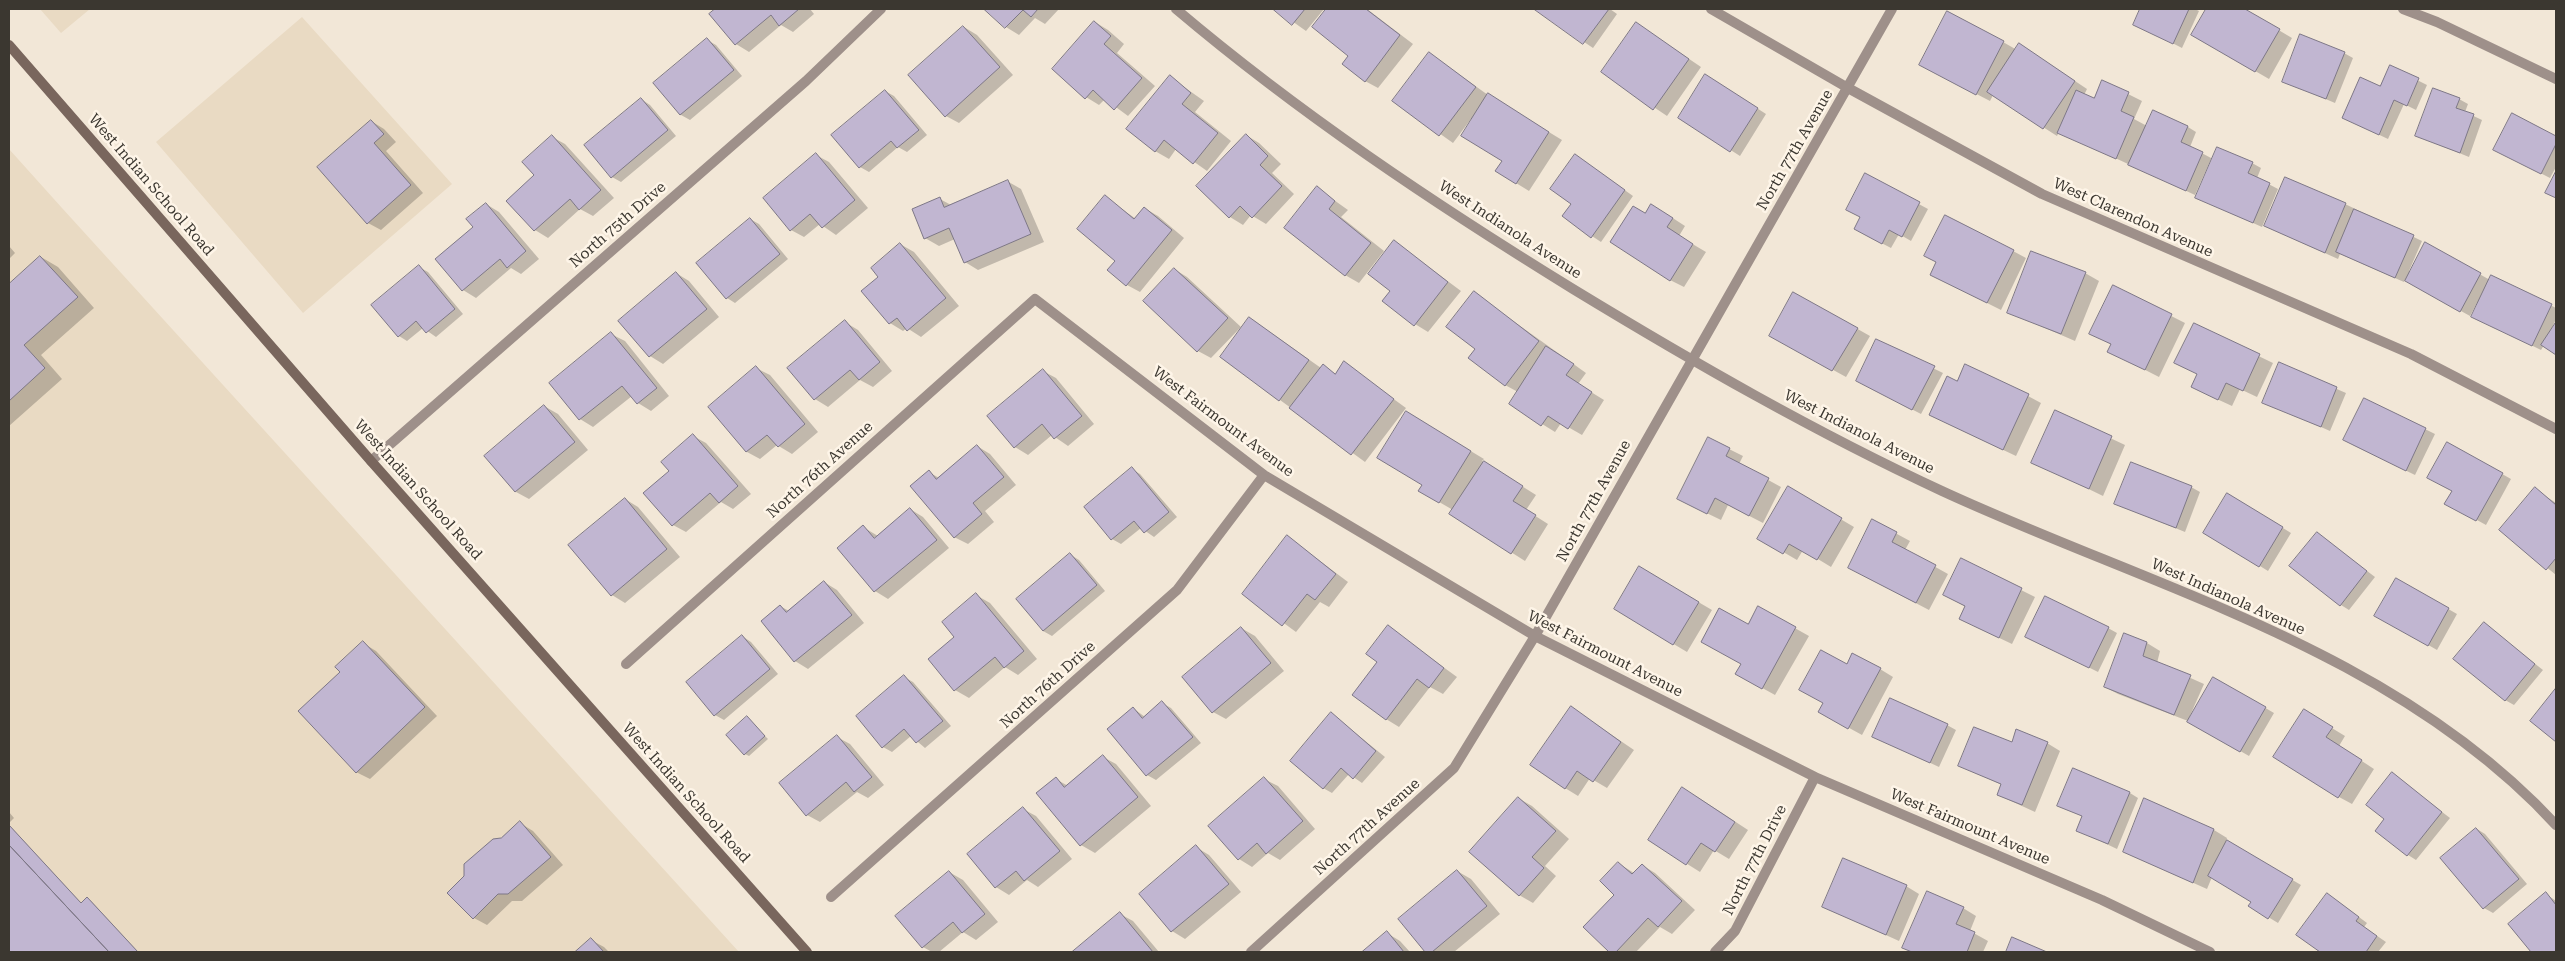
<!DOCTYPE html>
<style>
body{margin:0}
#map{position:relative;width:2565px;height:961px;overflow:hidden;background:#f2e7d7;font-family:"Roboto Serif",serif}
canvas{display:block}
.frame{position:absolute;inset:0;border:10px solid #3b3730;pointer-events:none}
</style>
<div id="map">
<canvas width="2565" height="961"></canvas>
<div class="frame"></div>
</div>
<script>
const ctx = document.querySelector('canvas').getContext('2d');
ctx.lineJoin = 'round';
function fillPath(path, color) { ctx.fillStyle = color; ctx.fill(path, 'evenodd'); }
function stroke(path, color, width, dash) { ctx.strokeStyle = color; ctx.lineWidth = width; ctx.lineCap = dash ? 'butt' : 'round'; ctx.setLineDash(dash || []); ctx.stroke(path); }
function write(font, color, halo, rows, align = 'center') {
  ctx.font = font + ' "Roboto Serif",serif'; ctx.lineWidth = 5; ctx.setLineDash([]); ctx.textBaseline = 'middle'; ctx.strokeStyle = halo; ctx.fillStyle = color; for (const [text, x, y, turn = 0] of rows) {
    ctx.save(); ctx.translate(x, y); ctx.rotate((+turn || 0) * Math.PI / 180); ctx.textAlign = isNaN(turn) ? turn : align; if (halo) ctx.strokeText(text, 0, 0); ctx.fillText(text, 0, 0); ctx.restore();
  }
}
fillPath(new Path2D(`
 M40,9h50l-29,24z
 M302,17l150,167 -149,129 -147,-171z
 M9,149l53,59 677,744h-730z`), '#e9dac3');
fillPath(new Path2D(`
 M717,9h93l4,5 -21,18 -12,-7 -32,27 -13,-8 -26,-30z
 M985,9h74l-14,15 -10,-6 -16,17 -13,-8z
 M1275,9h49l-18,22z
 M1327,9h40l46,35 -35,44 -13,-7 -15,-25 -37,-29z
 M1535,9h75l7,5 -24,34z
 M2142,9h53l4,2 -17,37 -47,-24z
 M2207,9h36l49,29 -23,41 -76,-44z
 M1095,22l13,8 16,14 -7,9 38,33 -27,30 -23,-17 -6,6 -13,-8z
 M1636,23l65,44 -34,49 -65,-44z
 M964,27l13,8 36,40 -54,48 -13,-7z
 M707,40l9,5 26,31 -52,44 -9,-5 -26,-32z
 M2003,42l14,8 16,3 54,36 -3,6 11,5 8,-18 25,12 14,7 -8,18 13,7 7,-14 34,15 8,5 -6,15 23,12 39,4 9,5 -4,10 21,11 -16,38 -56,-25 7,-42 -2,-1 -16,36 -136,-63 -2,4 -64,-41 -3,6 -56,-29z
 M1429,53l59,42 74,45 -33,51 -13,-8 -13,-22 -32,-42 -18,24 -59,-42z
 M2344,53l9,5 -18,45 -52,-22z
 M2391,67l36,18 -11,25 -12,-6 -16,35 -36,-17 29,-34z
 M1170,77l34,24 -9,11 36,29 -24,30 -31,-22 -7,10 -14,-8z
 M1715,81l51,33 -26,42 -61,-39z
 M885,91l9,5 33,39 -20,17 -9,-5 -29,25 -9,-5z
 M641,99l9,6 26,31 -55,46 -9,-5z
 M2459,99l9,5 -3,8 17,8 -13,37 -52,-21z
 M2512,115l44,22v30l-6,11 -47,-24z
 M371,121l13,8 12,13 -10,9 37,42 -42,37 -13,-7z
 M1246,135l13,8 22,21 -9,9 22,21 -28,30 -15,-9 -8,10 -13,-8z
 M552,137l13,7 49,54 -21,18 -13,-7 -32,29 -13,-8 1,-55z
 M816,155l13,7 39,46 -32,27 -16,-11 -16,13 -13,-7z
 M1584,161l49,35 -32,46 -9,-6 -19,-33z
 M1865,175l63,34 -17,32 -12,-7 -8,14 -27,-14 -2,-17z
 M1007,181l14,8 23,53 -66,28 -13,-8 -10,-23 -16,7 -14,-8 15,-39 11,6z
 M1317,188l31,22 -7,7 43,34 -25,32 -14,-8z
 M1105,197l31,22 8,-11 14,8 26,22 -44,54 -13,-7 -10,-24z
 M486,204l13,8 40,47 -18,15 -10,-6 -35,30 -13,-8 12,-63z
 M2345,204l77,37 -13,30h2l15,-27 64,36 2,-4 64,32v11l-5,11 5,-5v28l-12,-8 -3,5 -59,-29 -5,-18 -7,13 -65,-36 -1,2 -64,-28 -2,5 -73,-33z
 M1665,213l20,13 -6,10 27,16 -22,35 -14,-7 -24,-65z
 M750,219l9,5 29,35 -53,44 -8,-5z
 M1395,242l66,49 -33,41 -13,-8 -23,-33z
 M900,244l14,8 45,54 -38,31 -14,-9 -4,3 -13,-8 -27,-31 17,-15z
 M9,246l6,7 -6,6z
 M2013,251l13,7 -25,52 -56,-28z
 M41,257l17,10 36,41 -53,47 21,24 -53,47v-140z
 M419,267l9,5 35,42 -27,23 -13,-9 -16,13 -8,-5z
 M1174,269l13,8 54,50 -30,31 -13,-7z
 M676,273l13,8 30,36 -56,47 -13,-8 -30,-35z
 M2085,273l14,8 -24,60 -67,-29z
 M2114,287l71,36 -26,54 -51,-26 4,-6 -21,-11z
 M1474,293l112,80 -8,11 26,16 -22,35 -21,-12 -6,9 -45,-28 8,-12 -13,-7 -28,-36z
 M1794,293l76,43 -24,41 -62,-34z
 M1250,318l71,50 2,-2 13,8 8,-11 62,45 -41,54 -85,-62z
 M845,322l13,8 34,41 -19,16 -13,-7 -32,27 -13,-8 -26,-30z
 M2194,325l79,38 -16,34 -17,-8 -8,17 -26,-12 -8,-20z
 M611,334l14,7 44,55 -18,15 -13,-8 -6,-7 -39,31 -13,-8 -30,-36z
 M1877,341l66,32 -22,41 -54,-28z
 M2279,364l67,29 -16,38 -66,-29z
 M756,368l14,7 48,57 -26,22 -15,-9 -17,14 -13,-7 -38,-45z
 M1043,371l13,7 38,46 -26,22 -16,-11 -24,20 -13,-8z
 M1957,383l71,13 13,7 -25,53 -72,-34z
 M2364,399l71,35 -20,41 -62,-30z
 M544,406l14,8 30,36 -59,49 -13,-7z
 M2055,412l70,33 -22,51 -70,-34z
 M1419,420l65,39 -2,2 54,34 -10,15 22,14 -23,37 -74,-47 2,-4 -33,-19 3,-6z
 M693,436l13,7 45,51 -18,15 -12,-7 -35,30 -13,-7 -2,-54z
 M2447,443l64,36 -25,46 -40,-22 7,-12z
 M977,446l13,8 26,31 -31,26 9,11 -26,22 -14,-7 -25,-65 10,6z
 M1729,449l14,7 -4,8 42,23 -18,36 -35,-18 -7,15 -29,-14z
 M1132,469l8,5 37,43 -23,20 -13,-9 -20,16 -9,-5 -27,-32z
 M2191,487l9,5 -15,40 -69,-28z
 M1788,488l66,39 -23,40 -28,-17 -6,10 -38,-22z
 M2535,489l21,14v72l-55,-45z
 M2228,494l63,39 -23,38 -63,-39z
 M625,499l13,8 42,50 -55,46 -13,-8z
 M910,509l13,8 26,31 -61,51 -13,-8 -37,-43 25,-21 15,9z
 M1873,521l37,20 -5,9 43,24 -19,36 -67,-35z
 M2317,533l58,44 -26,33 -8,-5z
 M1288,537l60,45 -19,25 -9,-5 -24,30 -52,-38z
 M1071,555l8,5 26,31 -53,45 -9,-5z
 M1961,560l74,37 -23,47 -38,-18 -8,-19 -22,-12z
 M1640,568l72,42 -25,42 -72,-43z
 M2396,579l61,35 -20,36 -61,-35z
 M824,582l13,8 27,33 -56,46 -13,-8 -15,-55 9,5z
 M976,595l14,8 47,56 -19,16 -13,-8 -36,31 -14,-8 -25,-30 26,-23z
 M1759,608l50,28 -34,59 -38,-21 5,-10 6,-38z
 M2484,624l59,46 -29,35 -9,-5z
 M1388,627l69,50 -14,17 -13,-7 -31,40 -13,-8 -7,-57z
 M1241,628l14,8 29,35 -58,48 -13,-7z
 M2108,628l9,5 -19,39 -62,-31z
 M742,636l9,6 27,32 -54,46 -9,-5z
 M363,643l13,8 61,65 -67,63 -14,-7 -14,-100z
 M2147,643l13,8 -3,12 47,21 -15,34 25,-40 60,35 -25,43 -61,-35 -70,-27 -13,-7z
 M1880,669l13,8 -31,58 -42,-23z
 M904,677l9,5 38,44 -26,22 -14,-12 -19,16 -9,-5z
 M2556,690v50l-24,-20z
 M1162,703l9,5 30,35 -45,37 -9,-5 -14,-67 12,9z
 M1572,708l62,42 -27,38 -17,-10 -12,18 -13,-8z
 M1332,714l53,43 -23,26 -13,-9 -17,19 -9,-5z
 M747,718l21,21 -19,17 -4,-2z
 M2317,719l28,17 -6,10 35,23 -22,35 -13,-7z
 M1947,725l9,5 -17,37 -56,-26z
 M837,737l13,7 34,41 -16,13 -11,-6 -37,30 -13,-7z
 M2047,743l13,8 -25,61 -37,-17 4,-10 -42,-19 52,-22z
 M1103,757l13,7 35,42 -56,47 -14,-8 -43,-51 18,-15 12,7z
 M2392,774l58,44 -34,42 -8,-5 -22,-36z
 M1264,779l14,7 37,43 -35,31 -12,-7 -16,14 -13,-8z
 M2130,793l8,5 -21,51 -40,-19 6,-14 -16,-6z
 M1696,796l52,34 -19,29 -15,-9 -14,22 -51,-32z
 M1518,798l14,8 37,33 -24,27 11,10 -23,27 -14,-8z
 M2145,800l69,30 13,8 -1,3 75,44 -23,38 -28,-17 3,-5 -41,-24 -5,12 -83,-37z
 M1023,809l13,7 36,43 -34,28 -11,-7 -18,15 -13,-8 -28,-32z
 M9,812l5,6 -5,5z
 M520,823l13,8 30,34 -41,36h-10l-25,24 -13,-7 27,-79z
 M9,825l73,79 5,-5 4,2 47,51h-129z
 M2477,829l8,5 42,50 -34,29 -9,-5z
 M1196,847l13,8 32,37 -56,47 -13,-8 -32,-37z
 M1618,863l16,10 8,-8 13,8 40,37 -23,24 -12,-7 -24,25h-25l-26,-25 31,-32z
 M1457,871l14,8 29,35 -46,38h-27l-27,-32z
 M949,872l14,8 35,42 -22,18 -13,-8 -24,20h-7l-9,-5z
 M1906,886l13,8 -20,47 -75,-34z
 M2546,894l10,7v51h-23l-23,-28z
 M2336,900l31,23 -3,4 22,15 -8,10h-56l-24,-17z
 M1963,908l13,8 -6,15 18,10 -5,11h-71l-8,-5z
 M1120,914l13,7 26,31h-85z
 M1387,933l13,8 10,11h-46z
 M591,940l13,7 5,5h-32z`), '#0003');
const building = new Path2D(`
 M715,9h84l-20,17 -8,-11 -36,30 -26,-31z
 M984,9h54l-7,8 -8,-7 -18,18z
 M1273,9h32l-13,16z
 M1326,9h40l34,26 -35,47 -23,-18 6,-8 -36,-29z
 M1534,9h75l-26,35z
 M2140,9h49l-16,35 -40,-19z
 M2206,9h39l35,20 -25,43 -64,-37z
 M1947,11l57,30 -28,54 -57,-30z
 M1094,21l17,15 -7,8 38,34 -28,32 -21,-20 -8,9 -33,-30z
 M1636,22l53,37 -36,51 -52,-38z
 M963,26l37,41 -55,50 -37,-42z
 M2300,34l45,18 -19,47 -44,-17z
 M707,38l27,32 -54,45 -27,-32z
 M2019,43l56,38 -32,48 -56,-37z
 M1429,52l47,35 -37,49 -47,-35z
 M2390,65l29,13 -12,28 -13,-6 -15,35 -37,-17 18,-41 20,9z
 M1705,74l53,34 -28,44 -52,-34z
 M1170,75l21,18 -9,11 36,29 -25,31 -29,-24 -9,12 -29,-23z
 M2102,80l27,12 -8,19 13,6 -18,42 -59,-26 19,-43 18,8z
 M2433,88l27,10 -4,10 18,6 -14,39 -45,-17z
 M885,90l34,40 -22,18 -6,-7 -32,27 -28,-33z
 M1488,93l61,39 -33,52 -21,-13 7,-10 -41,-25z
 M641,98l27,32 -57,48 -27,-33z
 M2153,110l35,16 -7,16 22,10 -17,39 -58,-26z
 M2512,113l44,23v8l-15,30 -48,-24z
 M371,120l13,14 -10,9 37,42 -44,39 -50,-57z
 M1246,134l22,22 -8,9 22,21 -30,32 -12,-12 -11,12 -33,-32z
 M552,135l49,55 -22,20 -9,-11 -36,32 -28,-30 28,-26 -12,-13z
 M2217,147l36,15 -5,11 22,10 -17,40 -58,-25z
 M816,153l39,47 -33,28 -12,-14 -20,17 -27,-33z
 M1575,154l50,36 -34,48 -29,-22 9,-12 -21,-15z
 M2556,171v27l-11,-5z
 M1865,173l55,29 -18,35 -13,-7 -7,14 -28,-15 6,-12 -14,-7z
 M2285,177l61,26 -21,50 -61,-27z
 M1008,180l23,54 -67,29 -15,-35 -25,11 -12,-30 28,-12 4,10z
 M1317,186l18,15 -6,8 42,34 -26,33 -61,-48z
 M1105,195l29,24 10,-12 28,23 -46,56 -19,-16 8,-9 -38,-32z
 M486,203l40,48 -19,17 -7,-9 -38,32 -27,-32 38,-32 -7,-8z
 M1651,204l22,14 -6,9 26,17 -23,37 -60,-39 23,-36 12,7z
 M2354,209l60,26 -19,43 -59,-26z
 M1945,215l69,35 -27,53 -57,-28 6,-13 -12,-6z
 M750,218l30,36 -54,45 -30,-36z
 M1394,240l54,42 -34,44 -32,-25 8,-10 -22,-17z
 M2425,242l56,31 -21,39 -55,-31z
 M900,243l46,55 -39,33 -10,-13 -8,6 -28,-33 17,-14 -7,-9z
 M2031,251l55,21 -25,62 -54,-21z
 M40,256l38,41 -54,48 21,23 -36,33v-117z
 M419,265l36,44 -29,24 -10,-12 -18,16 -27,-32z
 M1174,268l54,50 -31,34 -54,-51z
 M676,272l31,37 -58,48 -31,-36z
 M2491,275l61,29 -20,42 -61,-29z
 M2113,285l59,29 -27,56 -38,-18 4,-8 -22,-10z
 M1474,291l65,50 -34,45 -37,-28 7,-9 -29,-22z
 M1793,292l65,36 -26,43 -63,-35z
 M1249,317l60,43 -30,41 -59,-44z
 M845,320l35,42 -21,18 -9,-10 -36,30 -27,-32z
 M2556,322v33l-15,-10z
 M2194,323l66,31 -17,37 -17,-8 -8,17 -27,-13 6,-13 -23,-11z
 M611,332l46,56 -20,16 -15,-18 -43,34 -30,-37z
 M1876,339l59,27 -23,44 -56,-29z
 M1546,346l28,18 -8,11 26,17 -24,37 -20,-13 -7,10 -32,-22z
 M1344,361l50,38 -43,56 -62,-47 34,-44 12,10z
 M2279,362l58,25 -16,40 -59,-24z
 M1965,364l64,30 -26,56 -74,-35 18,-39 10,5z
 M756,366l49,58 -27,23 -11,-12 -21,17 -38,-45z
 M1043,369l39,47 -28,23 -12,-15 -28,24 -27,-32z
 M2364,398l62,30 -20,43 -63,-31z
 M544,405l31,37 -60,50 -31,-36z
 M2055,410l57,26 -23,53 -58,-26z
 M1406,411l65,40 -32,52 -21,-12 4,-6 -45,-27z
 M693,434l45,52 -19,17 -9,-10 -38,33 -29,-33 26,-22 -8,-9z
 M1708,437l22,11 -4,8 43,22 -20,38 -34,-18 -8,16 -30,-15z
 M2447,442l56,31 -27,48 -32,-17 8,-13 -25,-13z
 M977,445l27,32 -31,26 9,11 -28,24 -44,-52 19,-16 7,9z
 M1484,461l39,25 -10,15 23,14 -25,39 -62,-40z
 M2131,462l61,24 -16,42 -62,-24z
 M1132,467l37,45 -25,21 -10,-12 -23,19 -27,-33z
 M1788,486l54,32 -25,42 -28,-16 -6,10 -26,-15z
 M2535,487l21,18v53l-10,12 -47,-40z
 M2227,493l56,34 -24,40 -56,-34z
 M625,498l42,51 -56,47 -43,-51z
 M910,508l27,32 -63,52 -37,-44 26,-23 11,13z
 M1872,519l25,13 -5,10 44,23 -20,38 -68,-35z
 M2317,532l50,39 -27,35 -51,-40z
 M1287,535l49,39 -21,26 -8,-6 -25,32 -40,-32z
 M1070,553l27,32 -54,46 -27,-32z
 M1961,558l61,30 -23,50 -40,-19 6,-13 -22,-11z
 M1639,566l60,36 -26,43 -59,-36z
 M2396,578l53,30 -21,38 -54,-30z
 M824,581l28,34 -58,47 -33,-41 19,-16 6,7z
 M976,593l48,58 -20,17 -9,-11 -41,34 -26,-32 26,-22 -12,-15z
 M2045,596l64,31 -20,41 -64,-31z
 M1758,606l38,21 -34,62 -27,-15 6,-10 -40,-22 18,-34 29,16z
 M2484,622l51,42 -30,37 -52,-42z
 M1388,625l56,43 -15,20 -12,-9 -31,41 -34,-25 25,-33 -11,-8z
 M1241,627l30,36 -59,50 -30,-36z
 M2124,633l23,9 -4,14 48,19 -17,40 -70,-28z
 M742,635l28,34 -56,47 -28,-34z
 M363,641l62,66 -69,66 -58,-62 42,-39 -5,-5z
 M1821,650l26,14 5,-11 29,15 -33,61 -30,-17 5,-9 -24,-13z
 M904,675l39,46 -27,22 -12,-14 -22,19 -26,-32z
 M2213,677l53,30 -26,45 -53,-30z
 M2556,688v54l-26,-21z
 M1890,698l58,26 -18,39 -58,-26z
 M1162,701l31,36 -47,39 -39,-47 26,-22 9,11z
 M1571,706l50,36 -28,40 -16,-11 -12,18 -35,-24z
 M2304,709l29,18 -7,10 36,23 -24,38 -65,-41z
 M1331,712l45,39 -23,28 -12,-11 -18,21 -33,-28z
 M747,716l18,20 -21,19 -18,-20z
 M1974,727l38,15 4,-13 32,13 -26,63 -25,-10 4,-11 -43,-18z
 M837,735l35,42 -18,15 -8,-10 -40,34 -27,-33z
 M1103,755l35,42 -58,49 -44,-53 20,-16 8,10z
 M2073,768l57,24 -22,52 -32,-13 6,-15 -25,-10z
 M2392,772l50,40 -35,44 -32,-25 9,-12 -18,-14z
 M1264,777l39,44 -37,33 -9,-11 -19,17 -30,-34z
 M1682,787l53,35 -20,30 -14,-9 -15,22 -38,-25z
 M1518,797l38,34 -24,26 12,11 -25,28 -50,-44z
 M2144,798l70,31 -21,54 -70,-31z
 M1023,807l37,44 -36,30 -8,-10 -21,17 -28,-34z
 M520,821l31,36 -43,37h-10l-25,25 -26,-26 17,-17v-12l29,-25 8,-1z
 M9,825l72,78 6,-6 51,55h-29l-100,-107z
 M2476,828l43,51 -36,30 -43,-51z
 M2227,840l66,39 -25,40 -20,-13 3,-4 -43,-26z
 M9,845l100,107h-100z
 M1196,845l33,39 -58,48 -32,-38z
 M1843,858l64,27 -21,50 -64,-28z
 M1618,862l14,12 10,-10 40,37 -24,26 -10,-9 -32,34h-7l-26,-25 31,-32 -14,-14z
 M1457,870l30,36 -55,46h-7l-27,-33z
 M949,871l36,43 -23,19 -9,-11 -31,26 -27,-32z
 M1927,891l37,16 -8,17 19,8 -8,20h-55l-10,-4z
 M2546,892l10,13v47h-25l-23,-28z
 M2327,893l32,24 -3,4 21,15 -11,16h-46l-24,-17z
 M1120,912l33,40h-81z
 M1387,931l17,21h-42z
 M2012,937l35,15h-41z
 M591,938l13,14h-29z`);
fillPath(building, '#c1b6d1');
stroke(building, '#7d7786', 1);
stroke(new Path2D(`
 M1176,9c124,105 259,195 397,280 120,73 242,143 369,202 210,97 452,158 614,334
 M1711,9l137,79 194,106 369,160 145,75
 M2403,9l34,13 119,57
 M371,461l435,-380 75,-72
 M626,664l409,-365 229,176 271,161 280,141 287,123 108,52
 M831,897l346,-307 87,-115
 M1251,952l203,-184 81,-132 357,-627
 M1715,952l20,-21 80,-154`), '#9e908a', 10);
stroke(new Path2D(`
 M9,45l362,416 436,491`), '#79665d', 10);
write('15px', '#3b3730', '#fef5e8', [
 ["North 77th Avenue",1795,150,-60],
 ["West Indian School Road",151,185,49],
 ["West Clarendon Avenue",2133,218,24],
 ["North 75th Drive",618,225,-41],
 ["West Indianola Avenue",1510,230,33],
 ["West Fairmount Avenue",1223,422,37],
 ["West Indianola Avenue",1859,432,27],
 ["North 76th Avenue",820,470,-42],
 ["West Indian School Road",418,490,48],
 ["North 77th Avenue",1594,501,-61],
 ["West Indianola Avenue",2228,597,24],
 ["West Fairmount Avenue",1605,654,27],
 ["North 76th Drive",1048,685,-42],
 ["West Indian School Road",686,793,48],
 ["North 77th Avenue",1367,827,-42],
 ["West Fairmount Avenue",1970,827,23],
 ["North 77th Drive",1755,860,-63]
]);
</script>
